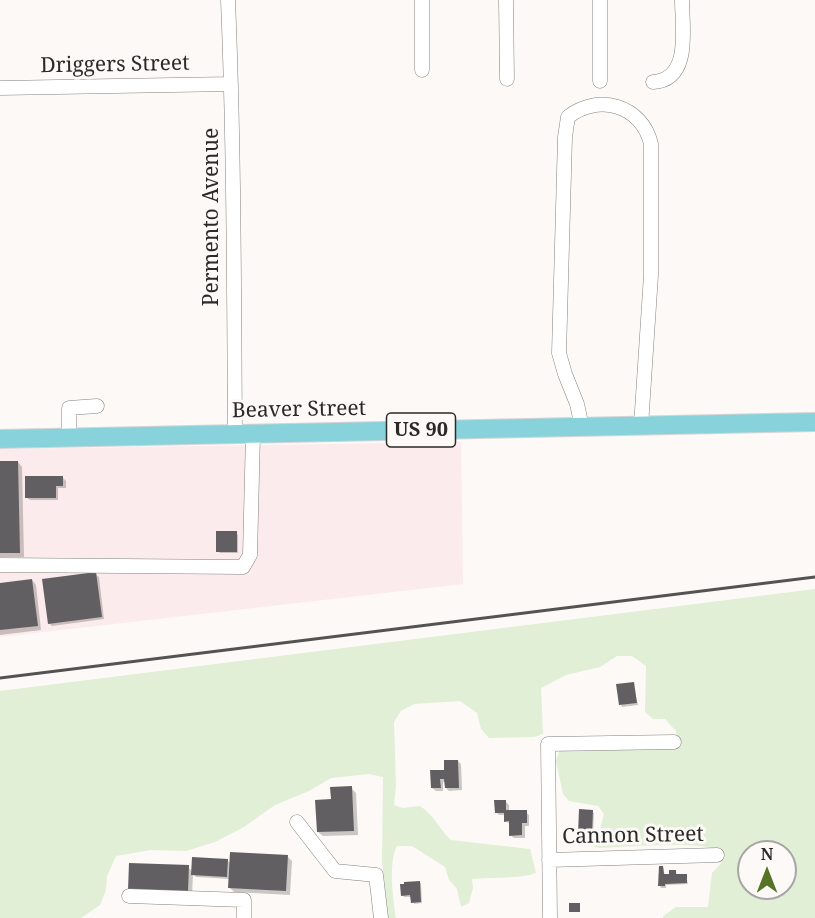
<!DOCTYPE html>
<style>
body{margin:0}
#map{position:relative;width:815px;height:918px;overflow:hidden;background:#fcf9f6;font-family:"Noto Serif",serif}
canvas{display:block}
.north{position:absolute;left:737px;top:840px;width:60px;height:60px;box-sizing:border-box;background:#fcf9f6;border:2px solid #a8a6a4;border-radius:50%;rotate:0deg;font-size:16px;font-weight:700;line-height:24px;text-align:center;color:#2b2a29}
.north::after{content:'';display:block;margin:auto;width:21px;height:27px;background:#567327;clip-path:polygon(50% 0,100% 100%,50% 72%,0 100%)}
</style>
<div id="map">
<canvas width="815" height="918"></canvas>
<div class="north">N</div>
</div>
<script>
const ctx = document.querySelector('canvas').getContext('2d');
ctx.lineJoin = 'round';
function fillPath(path, color) { ctx.fillStyle = color; ctx.fill(path, 'evenodd'); }
function stroke(path, color, width, dash) { ctx.strokeStyle = color; ctx.lineWidth = width; ctx.lineCap = dash ? 'butt' : 'round'; ctx.setLineDash(dash || []); ctx.stroke(path); }
function write(font, color, halo, rows, align = 'center') {
  ctx.font = font + ' "Noto Serif",serif'; ctx.lineWidth = 6; ctx.setLineDash([]); ctx.textBaseline = 'middle'; ctx.strokeStyle = halo; ctx.fillStyle = color; for (const [text, x, y, turn = 0] of rows) {
    ctx.save(); ctx.translate(x, y); ctx.rotate((+turn || 0) * Math.PI / 180); ctx.textAlign = isNaN(turn) ? turn : align; if (halo) ctx.strokeText(text, 0, 0); ctx.fillText(text, 0, 0); ctx.restore();
  }
}
fillPath(new Path2D(`
 M461,442l2,142 -463,53v-188z`), '#fbebed');
fillPath(new Path2D(`
 M815,589v329h-152v-2l13,-9h32l4,-34 9,-10 3,-11c-22,-12 -96,-5 -124,-4l-12,-3 9,-5 7,-26 -6,-8 -29,-5 -6,-7 -7,-33 5,-15 116,1 -1,-16 -11,-12h-12l-8,-7 1,-46 -14,-10h-15l-17,11 -34,8 -25,13 2,46 -9,3 -45,1 -8,-9 -4,-16 -17,-12 -46,3 -13,7 -7,11 2,64 -2,19 9,3 17,-2c15,10 18,22 31,34l79,9 6,24c-16,6 -45,4 -64,6l1,9 -4,15 -8,4 -4,-18 -8,-9 -4,-13 -33,-21h-15c-9,16 -4,54 -1,72h-8l-6,-57 1,-84 -14,-3 -38,4 -22,13 -34,14 -31,22 -29,15 -29,9 -35,-1 -35,6 -9,20 -1,14 -6,15 -19,13h-81v-227zM749,852h36v36h-36z`), '#e1efd7');
fillPath(new Path2D(`
 M18,462l4,5 2,90h-24v-94z
 M62,477l4,4v7h-8v12h-28l-4,-3z
 M236,533l2,2v18h-18l-2,-2z
 M95,574l4,3 5,42 -52,7 -3,-3z
 M32,580l4,5 5,45 -41,5v-51z
 M633,683l5,22 -16,2 -1,-2z
 M458,761l3,3 1,26 -13,1 -3,-3v-6h-3v9h-7l-4,-3 14,-17z
 M351,788l5,5 2,42 -35,1 -5,-4 15,-32z
 M506,802l3,3v7h17l3,3v11h-4v12h-11l-4,-3v-11l-5,-3v-6h-6l-3,-3z
 M592,811l2,2 -1,23 -12,-1 -2,-2z
 M287,856l5,5 -2,34 -56,-3 -4,-4v-9l-34,-2 -3,-3 -1,22 -58,-2 54,-27 5,5 34,-12 4,4z
 M663,867l2,9h6l5,-4 1,3 9,1 2,8 -22,1v3h-5l-1,-2z
 M420,882l1,2 1,19 -8,1 -2,-7h-8l-1,-2z`), '#0003');
fillPath(new Path2D(`
 M0,461h18l2,92h-20z
 M25,476h38v10h-7v12h-31z
 M216,531h21v21h-21z
 M96,572l6,45 -54,7 -6,-45z
 M32,579l6,47 -38,4v-47z
 M634,682l3,21 -18,2 -3,-21z
 M444,760h14l1,28h-14l-1,-9h-4l1,9h-10l-1,-18h14z
 M352,786l2,45 -37,1 -2,-32 16,-1 -1,-12z
 M494,800h12v10h21v13h-5v12l-13,1v-15l-5,1v-9h-9z
 M579,809l14,1 -1,25 -14,-1z
 M230,852l58,3 -2,36 -58,-3z
 M192,857l36,2 -1,18 -36,-2z
 M129,863l60,2 -1,27 -60,-2z
 M659,866h4l1,8h5v-4h7v4h11v9l-22,1v2h-7z
 M420,881l1,21 -10,1 -1,-8 -9,1 -1,-12h4v-2z
 M569,903h11v9h-11z`), '#625f62');
const minor = new Path2D(`
 M228,0c6,145 6,289 7,434
 M506,0l1,79
 M600,0v81
 M422,70v-70
 M653,82c39,-2 29,-55 29,-82
 M0,88l231,-4
 M582,427l-5,-23 -12,-30 -6,-21 6,-216 3,-20c30,-24 74,-12 83,27v131l-10,151
 M69,438v-30l28,-2
 M0,565l243,2 7,-12 3,-121
 M297,822l38,49 41,4 5,43
 M549,860l168,-5
 M129,896l115,4v18
 M550,918l-2,-174 126,-2`);
const major = new Path2D(`
 M0,439l815,-17`);
stroke(minor, '#84827f', 15);
stroke(major, '#d5d4d4', 20);
stroke(minor, '#fff', 14);
stroke(major, '#88d3db', 18);
stroke(new Path2D(`
 M0,678l815,-101`), '#555352', 3);
for (const [x, y, w] of [
 [421,430,69]
]) { const box = new Path2D(); box.roundRect(x - w / 2, y - 17, w, 34, 4.5); ctx.fillStyle = '#fcf9f6'; ctx.fill(box); stroke(box, '#2b2a29', 1.5); }
write('bold 20px', '#2b2a29', null, [
 ["US 90",421,430]
]);
write('21px', '#2b2a29', '#fcf9f6', [
 ["Driggers Street",115,65,-1],
 ["Permento Avenue",212,217,-90],
 ["Beaver Street",299,410,-1],
 ["Cannon Street",633,836,-1]
]);
</script>
